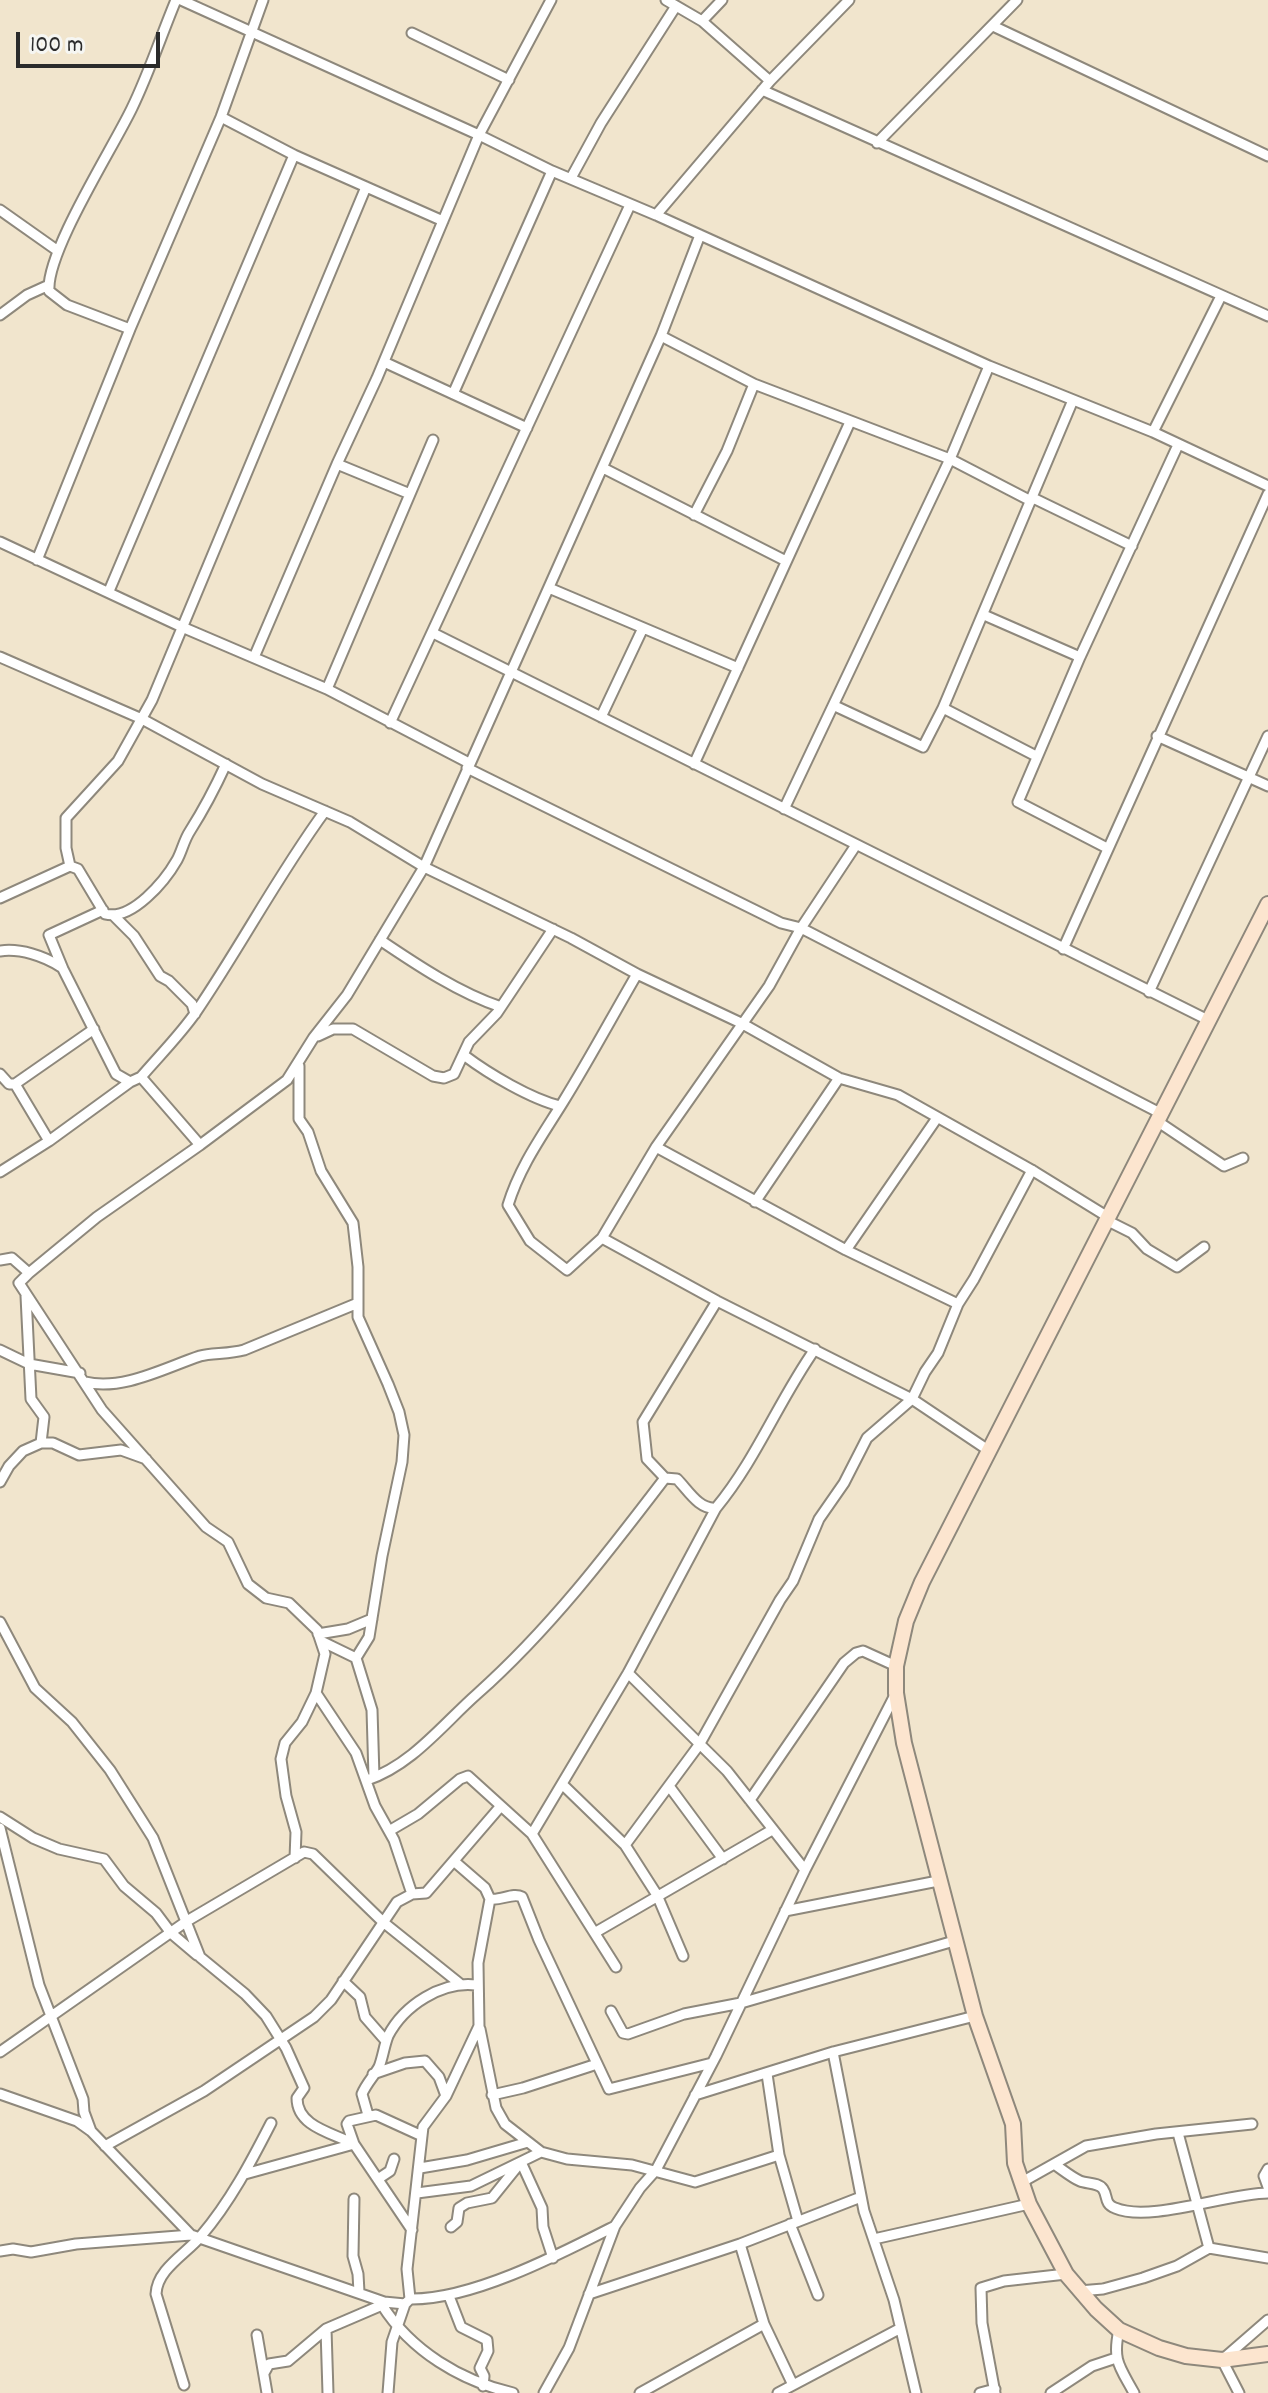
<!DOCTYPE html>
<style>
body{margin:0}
#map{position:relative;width:1268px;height:2393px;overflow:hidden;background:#f1e5cd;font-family:Dekko,sans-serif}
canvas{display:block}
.scale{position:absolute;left:16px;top:32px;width:144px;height:36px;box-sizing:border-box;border:4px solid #2b2b2b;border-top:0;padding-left:10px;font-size:24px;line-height:28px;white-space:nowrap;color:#2b2b2b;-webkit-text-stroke:6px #f6f6f2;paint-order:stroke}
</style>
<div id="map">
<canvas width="1268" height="2393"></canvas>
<div class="scale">100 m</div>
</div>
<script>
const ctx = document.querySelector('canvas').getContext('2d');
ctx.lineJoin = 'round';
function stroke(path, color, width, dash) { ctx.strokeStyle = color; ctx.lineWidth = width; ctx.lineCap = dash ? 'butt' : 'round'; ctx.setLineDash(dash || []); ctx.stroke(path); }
const street = new Path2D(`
 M181,0l298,135 73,36 104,44 333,151 164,66 115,54
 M666,0l36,21 68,60
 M702,21l20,-21
 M993,26l275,130
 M412,33l97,47
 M762,90l506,226
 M221,117l73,38 149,66
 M877,143l140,-143
 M571,178l30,-55 75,-117
 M0,210l58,41
 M656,215l114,-134 79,-81
 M0,315l27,-20 22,-10
 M130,329l-63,-24 -18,-14c-3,-39 64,-143 83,-183 17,-35 29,-72 44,-108
 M661,336l93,48 196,75 81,42
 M384,362l143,66
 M453,394l99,-223
 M1153,432l68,-136
 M337,464l73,30
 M603,468l183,93
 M1033,498l99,48
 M694,515l33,-64 27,-67
 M0,542l182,85 145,62 142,74
 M37,560l93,-231 91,-212 42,-117
 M549,588l189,80
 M109,591l185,-436
 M984,615l96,42
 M433,633l775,387
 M255,655l82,-191 40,-86 102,-243 72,-135
 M0,657l142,62 120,65 88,38 74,45 147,71 66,36 104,49 98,55 59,17 137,77 73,45
 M327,689l106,-249
 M835,706l88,41 20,-39 93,48
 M943,708l130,-308
 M601,717l42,-89
 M390,723l240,-518
 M1157,736l111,50
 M694,764l156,-342
 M467,768l314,155 20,5 359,185
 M784,809l166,-350 39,-93
 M1107,848l-89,-46 62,-145 98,-212
 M70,866l8,3 27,45c27,7 60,-33 72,-54 5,-9 7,-20 13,-29 14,-22 25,-43 36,-67
 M0,898l70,-32 -4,-18v-30l52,-57 34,-61 214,-513
 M103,910l-54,25 14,34 53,105 14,8 11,-5
 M114,916l20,20 26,40 9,5 23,23 3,10
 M380,940c37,25 79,53 121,67
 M1063,949l205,-455
 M0,951c20,-3 44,5 61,16
 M637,974c-25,43 -48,86 -74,128 -21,34 -43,64 -55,103l22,36 37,29 35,-32 115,63 195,98 76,51
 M1149,992l119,-256
 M318,1036l15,-7h20l80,47 11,2 10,-4 15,-32 28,-29 56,-84
 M465,1056c24,18 66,43 95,50
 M299,1066v53l9,13 13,39 32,52 5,44v50l30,67 11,28 5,23 -2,27 -20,94 -13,81 -13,21 16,52 2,67
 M0,1074l9,10h6l79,-55
 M15,1084l34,57 81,-59
 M1157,1121l67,45 19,-8
 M200,1145l-59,-68c18,-21 39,-42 55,-65 45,-66 82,-137 129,-201
 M656,1147l190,103 112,54
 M0,1172l49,-31
 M755,1202l84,-124
 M1106,1220l26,13 15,16 30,18 27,-20
 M602,1238l54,-91 113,-161 32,-58 55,-83
 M846,1250l91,-132
 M0,1260l12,-2 17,15 -10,10 83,127 104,117 22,15 20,42 18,14 23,5 28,27 8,24 -9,39 -14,29 -17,21 -4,16 5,37 10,36 -1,26
 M29,1273l68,-56 103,-72 87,-65 27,-43 33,-42 77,-128 237,-531 39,-101
 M26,1296l5,103 13,18 -3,26
 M717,1301l-74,121 4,37 18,19 12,1c11,11 22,31 39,29 40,-48 63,-108 99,-159
 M0,1350l29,14 51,9
 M85,1382c38,9 79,-14 115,-26 11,-3 30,-2 44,-6l114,-47
 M0,1482l9,-16 14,-15 18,-8h12l26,12 42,-5 25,9
 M0,1622l35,66 37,34 38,48 43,68 47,119 45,37 21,22 20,32 18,40 -7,10c0,29 36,35 57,46l-109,30
 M318,1634l30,-5 24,-10
 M321,1641l35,17
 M628,1673l99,98 78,99
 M316,1693l40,60 19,53 19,34 18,54
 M367,1780c45,-15 76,-56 110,-86 72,-64 130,-140 188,-216
 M562,1784l63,61 32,50 26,61
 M669,1786l54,73
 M750,1800l94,-137 12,-10 7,-2 33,15
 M0,1817l33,21 26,11 45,10 20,27 32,27 15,20 26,22
 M0,1828l39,157 44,114 1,13 7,19
 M389,1831l29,-17 42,-35 8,-3 64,58 84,133
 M532,1834l96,-161 88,-165
 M625,1845l74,-100 81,-145 13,-19 26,-62 25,-36 23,-45 45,-39 13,-27 13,-19 20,-49 16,-25 58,-109
 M490,1899c11,2 23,-7 32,-2l17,43 70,149 103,-26
 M785,1911l153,-30
 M596,1932l176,-102
 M343,1981l17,16 5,20 21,24
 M611,2011l12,22 5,1 56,-20 57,-11 213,-62
 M480,2029l16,79 9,16 36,28 26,7 65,6 63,17 84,-27
 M0,2052l187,-131 117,-69 9,2 70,68 76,61
 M833,2052l31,159 30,89 22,93
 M373,2074l32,-11 20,-2 14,16 7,19
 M767,2074l12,81 19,66
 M0,2094l77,27 14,10 100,104
 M492,2095l31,-7 74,-24
 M695,2095l138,-43 142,-36
 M368,2115l-6,-21c4,-10 12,-18 17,-27 4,-10 5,-21 9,-31 16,-31 54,-55 88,-51
 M1178,2133l31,115
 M105,2146l99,-55 110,-74 17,-17 66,-98 15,-8 14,-1 74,-86
 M1054,2164c9,6 17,13 26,17 7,3 18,1 23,8 5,7 1,15 12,19 35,15 113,-15 153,-15
 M420,2168l47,-8 61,-18
 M1268,2169l-4,7 4,11
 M378,2179l12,-8 4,-12
 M1022,2182l64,-36 70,-12 96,-10
 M417,2193l54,-7 70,-34
 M354,2199l-1,57 5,18 1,18
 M790,2224l28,71
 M451,2227l6,-5 2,-14 8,-5 25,-5 29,-36 21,46 1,19 10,31
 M412,2230l-58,-86 -7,-20 2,-3 27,-6 46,21
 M874,2239l155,-35
 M740,2244l24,80 29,61
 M0,2251l13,-2 18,3 45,-8 115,-9 193,67 21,2 5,-5c62,1 150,-45 205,-73
 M1079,2291l24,-2 40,-11 34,-12 32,-18 59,10
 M589,2294l151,-50 121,-47
 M449,2296l12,31 26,13 1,11 -8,17 4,8 -1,10
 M410,2299l-3,-30 16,-142 23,-31 33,-70 -1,-63 12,-64 -5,-11 -30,-26
 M382,2305c29,46 79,76 131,88
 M326,2329l2,64
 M1119,2330c-7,31 1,37 15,63
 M257,2335l10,58
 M264,2373l5,-9 19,-3 38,-32 56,-24 2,-3
 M184,2385l-28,-91c1,-25 30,-40 45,-58 29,-34 50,-74 70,-113
 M388,2393l4,-51 13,-38
 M544,2393l25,-45 46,-122 25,-38 16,-18 60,-114 89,-186 91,-177
 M640,2393l124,-69
 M778,2393l121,-64
 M980,2393l15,-4
 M995,2393l-13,-70 -1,-35 23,-7 62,-7
 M1051,2393l41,-27 24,-8
 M1239,2393l-17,-33 46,-40`);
const secondary = new Path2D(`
 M1268,904l-346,678 -16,39 -10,45v27l8,50 71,273 38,108 2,39 14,41 37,70 30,35 23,21 40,18 27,8 36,4 46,-6`);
stroke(street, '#8e887c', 13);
stroke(secondary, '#8e887c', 18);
stroke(street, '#fff', 9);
stroke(secondary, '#fce5cf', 14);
</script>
